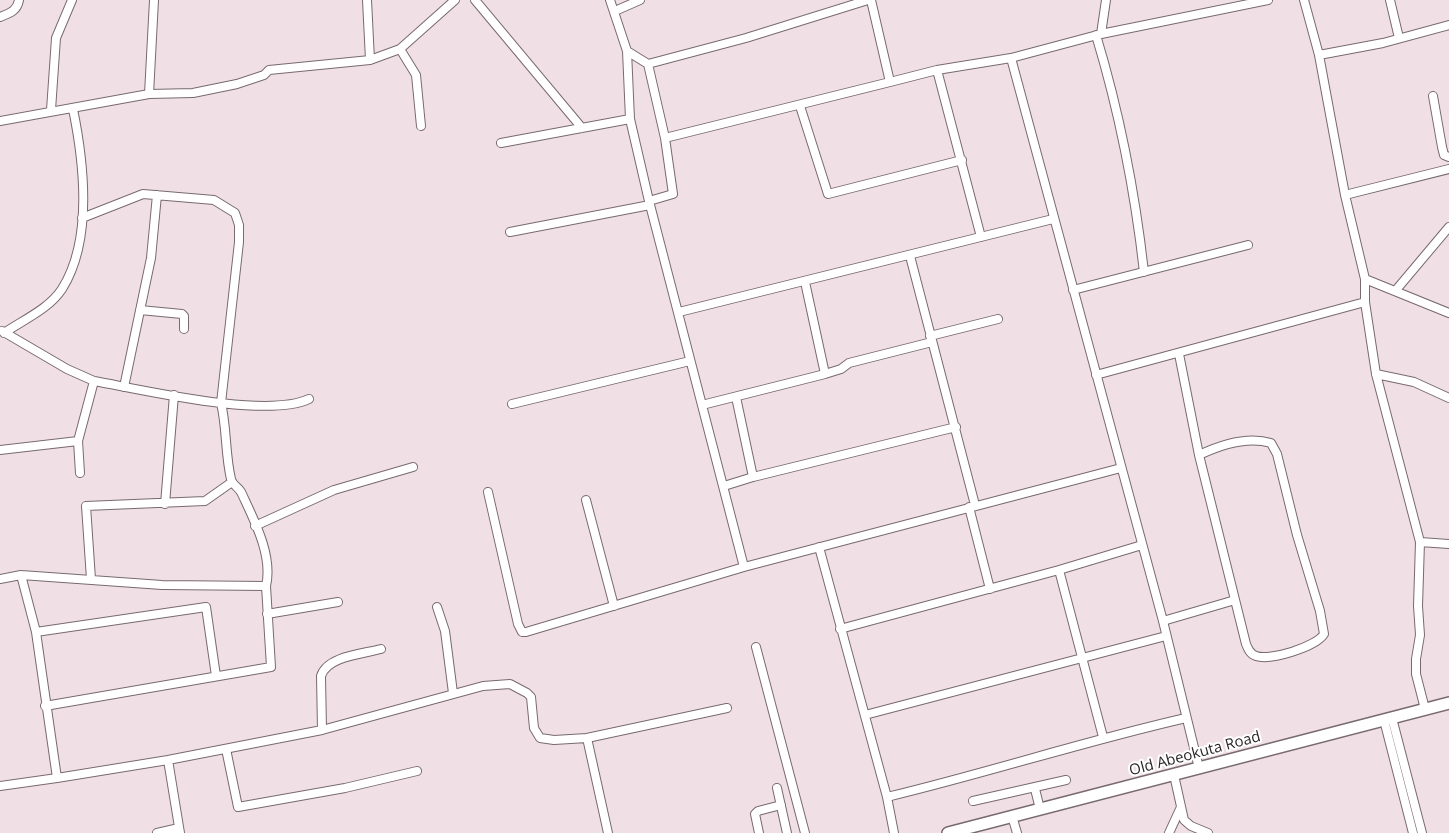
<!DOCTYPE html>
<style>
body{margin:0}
canvas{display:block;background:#f0e0e5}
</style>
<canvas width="1449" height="833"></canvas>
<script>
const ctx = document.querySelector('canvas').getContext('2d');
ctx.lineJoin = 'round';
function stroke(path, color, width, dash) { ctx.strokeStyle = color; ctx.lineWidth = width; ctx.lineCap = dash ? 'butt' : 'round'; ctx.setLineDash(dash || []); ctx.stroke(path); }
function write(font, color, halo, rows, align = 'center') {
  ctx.font = font + ' "Open Sans",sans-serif'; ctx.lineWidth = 4; ctx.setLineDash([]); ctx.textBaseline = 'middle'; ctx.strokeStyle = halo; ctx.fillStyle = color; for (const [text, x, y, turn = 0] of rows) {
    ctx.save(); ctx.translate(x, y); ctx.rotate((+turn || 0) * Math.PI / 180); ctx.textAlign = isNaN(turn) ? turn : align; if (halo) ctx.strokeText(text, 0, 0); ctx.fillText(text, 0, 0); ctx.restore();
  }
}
const minor = new Path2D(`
 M367,0l3,60
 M475,0l107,128
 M610,0l17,51 3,68 19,82 95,366
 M871,0l19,82 47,-12 74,-12 90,-24 167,-34
 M1304,0l15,55 26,140 20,84v23l11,72 44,168 -2,64 2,29 -4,24v15l9,35
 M1390,0l9,38
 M615,11l25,-11
 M0,17c10,-4 17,-6 19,-17
 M1101,34l5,-34
 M1096,35c23,76 39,157 48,237
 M400,49l16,26 5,51
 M627,51l21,13 17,74 8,56 -24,7
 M1319,55l64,-12 66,-18
 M1011,58l152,563 36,147
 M648,64l98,-26 122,-38
 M937,70l44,167
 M149,94l5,-94
 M1433,96l9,51 2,8 5,2
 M800,106l28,88 134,-34
 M51,110l5,-72 16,-38
 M0,121l149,-27 44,-1 44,-9 27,-9 5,-5 101,-10 30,-11 55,-49
 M665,138l225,-56
 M501,143l129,-24
 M1345,195l104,-26
 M510,232l140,-27
 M910,256l65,249
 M1365,279l84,34
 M805,282l20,92
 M1073,290l175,-45
 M1396,290l53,-63
 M140,310l42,4 2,2v13
 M679,312l374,-93
 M2,331l65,38 27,12 -16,60 2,32
 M4,333c19,-13 45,-24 58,-44 31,-49 22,-126 11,-180
 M930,336l68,-17
 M1179,354l20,101 47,189c2,5 4,10 10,12 14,5 60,-9 68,-22l-4,-23 -23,-76 -20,-81 -6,-11c-23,-7 -51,2 -72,12
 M1376,374l38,8 35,16
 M1096,375l269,-73
 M94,381c50,9 172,38 215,18
 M124,387l27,-129 6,-63
 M736,397l17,80
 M512,404l178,-43
 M702,405l123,-31 16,-5 8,-6 83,-21
 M0,450l78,-9
 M724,486l29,-9 203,-50
 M488,492l30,132 4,8h4l218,-65 377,-99
 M586,500l28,106
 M165,504l9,-109
 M969,507l21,82
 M255,526l79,-36 79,-23
 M1420,542l29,2
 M819,547l68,250c100,-24 198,-56 299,-79
 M1059,570l44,167
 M21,575l141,10 104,1
 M0,579l21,-4 15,57 21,146 111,-18 154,-30 161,-44 27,-2 17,9 4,4 3,31 6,10 14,2 33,-2
 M91,579l-5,-73 119,-5 27,-19
 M437,607l8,24 8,62
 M267,614l71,-12
 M1163,621l72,-21
 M840,629l219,-59 83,-25
 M36,632l170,-25 10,69
 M756,647l49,186
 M45,706l226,-39 -5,-81c7,-30 -11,-64 -24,-92 -2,-6 -9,-8 -11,-15 -6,-25 -4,-51 -10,-76l18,-161v-17l-4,-12 -21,-13 -71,-6 -61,24
 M865,715l301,-79
 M1392,718l30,115
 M1384,720l29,113
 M322,730l-1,-54c6,-20 42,-22 60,-27
 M226,749l12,58 107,-19 72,-17
 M168,760l12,73
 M1174,775l10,45 7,6 17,7
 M0,786l57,-8
 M777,788l10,45
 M1035,789l5,20
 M887,797l7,36
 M973,801l93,-21
 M1012,816l5,17
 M157,833l22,-5
 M608,833l-21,-95 140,-30
 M759,833l-4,-19 3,-3 23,-6
 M1169,833l12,-26`);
const highway = new Path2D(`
 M948,833l501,-130`);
stroke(minor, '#786a6e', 10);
stroke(highway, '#786a6e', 14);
stroke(minor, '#fff', 8);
stroke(highway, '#fff', 11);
write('15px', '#2b2527', '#fff', [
 ["Old Abeokuta Road",1195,754,-15]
]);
</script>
